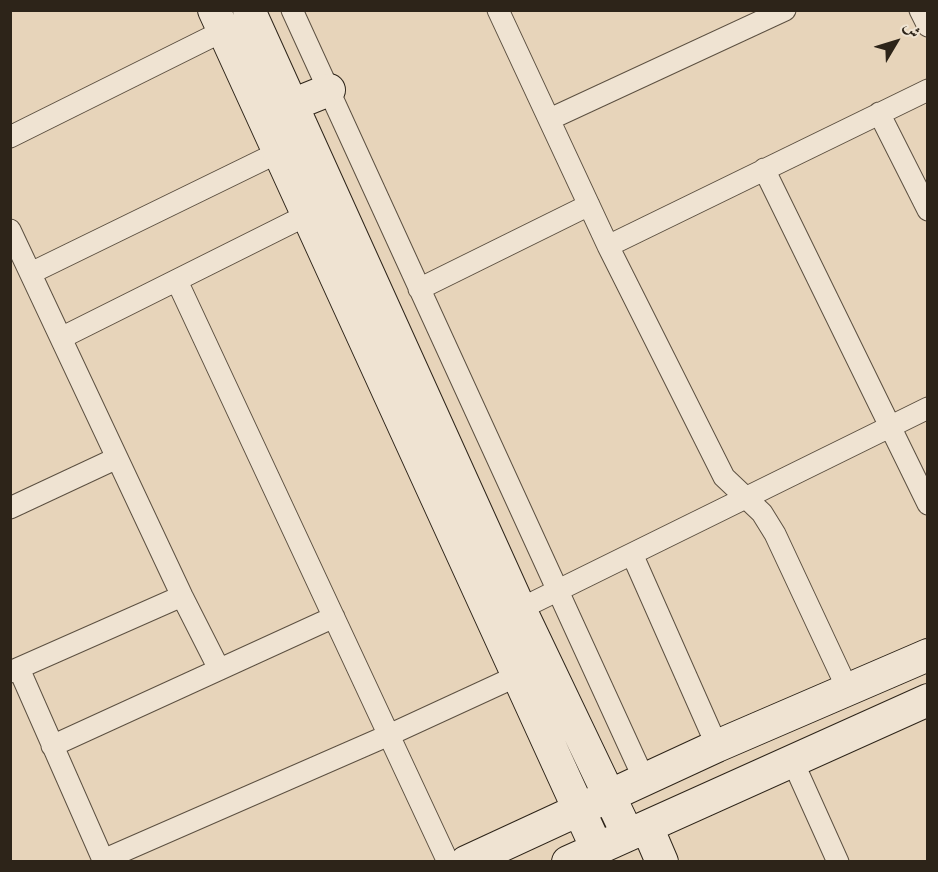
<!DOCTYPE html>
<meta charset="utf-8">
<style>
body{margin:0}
#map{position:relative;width:938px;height:872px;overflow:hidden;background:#e7d4ba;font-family:"Sorts Mill Goudy",Amiri,serif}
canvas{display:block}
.frame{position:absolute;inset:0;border:12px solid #2d2419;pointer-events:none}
.north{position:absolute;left:866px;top:12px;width:60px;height:60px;-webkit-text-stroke:4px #efe3d2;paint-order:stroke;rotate:52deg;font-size:16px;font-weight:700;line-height:24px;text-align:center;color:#2d2419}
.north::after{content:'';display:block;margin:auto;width:21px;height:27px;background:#2d2419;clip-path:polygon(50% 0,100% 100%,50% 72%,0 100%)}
</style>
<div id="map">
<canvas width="938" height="872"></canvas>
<div class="frame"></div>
<div class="north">ش</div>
</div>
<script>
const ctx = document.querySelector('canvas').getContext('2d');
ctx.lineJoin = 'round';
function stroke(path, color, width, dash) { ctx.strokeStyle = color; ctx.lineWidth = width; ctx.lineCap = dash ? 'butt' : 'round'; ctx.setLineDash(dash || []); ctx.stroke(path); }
const street = new Path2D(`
 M292,10l352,769
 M498,10l110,236 116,231 38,36 13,21 73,156
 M920,10l8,16
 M879,113l49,97
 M550,119l235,-109
 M10,137l213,-106
 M764,169l164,335
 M10,230l172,366 37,73
 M608,246l320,-156
 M31,273l248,-121
 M177,281l271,581
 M419,289l170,-84
 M61,338l246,-123
 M10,508l107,-50
 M632,554l85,192
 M520,609l408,-201
 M19,669l85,193
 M10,672l172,-76
 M52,746l282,-129
 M793,762l45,100
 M103,860l286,-125 128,-59`);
const secondary = new Path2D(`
 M214,10l383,839
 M249,10l271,599 108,226
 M292,105l37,-15
 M647,827l15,35
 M466,862l251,-116 211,-91
 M568,862l360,-162`);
stroke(street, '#5c5041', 23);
stroke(secondary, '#2d2419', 34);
stroke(street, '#efe3d2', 21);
stroke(secondary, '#efe3d2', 32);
</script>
